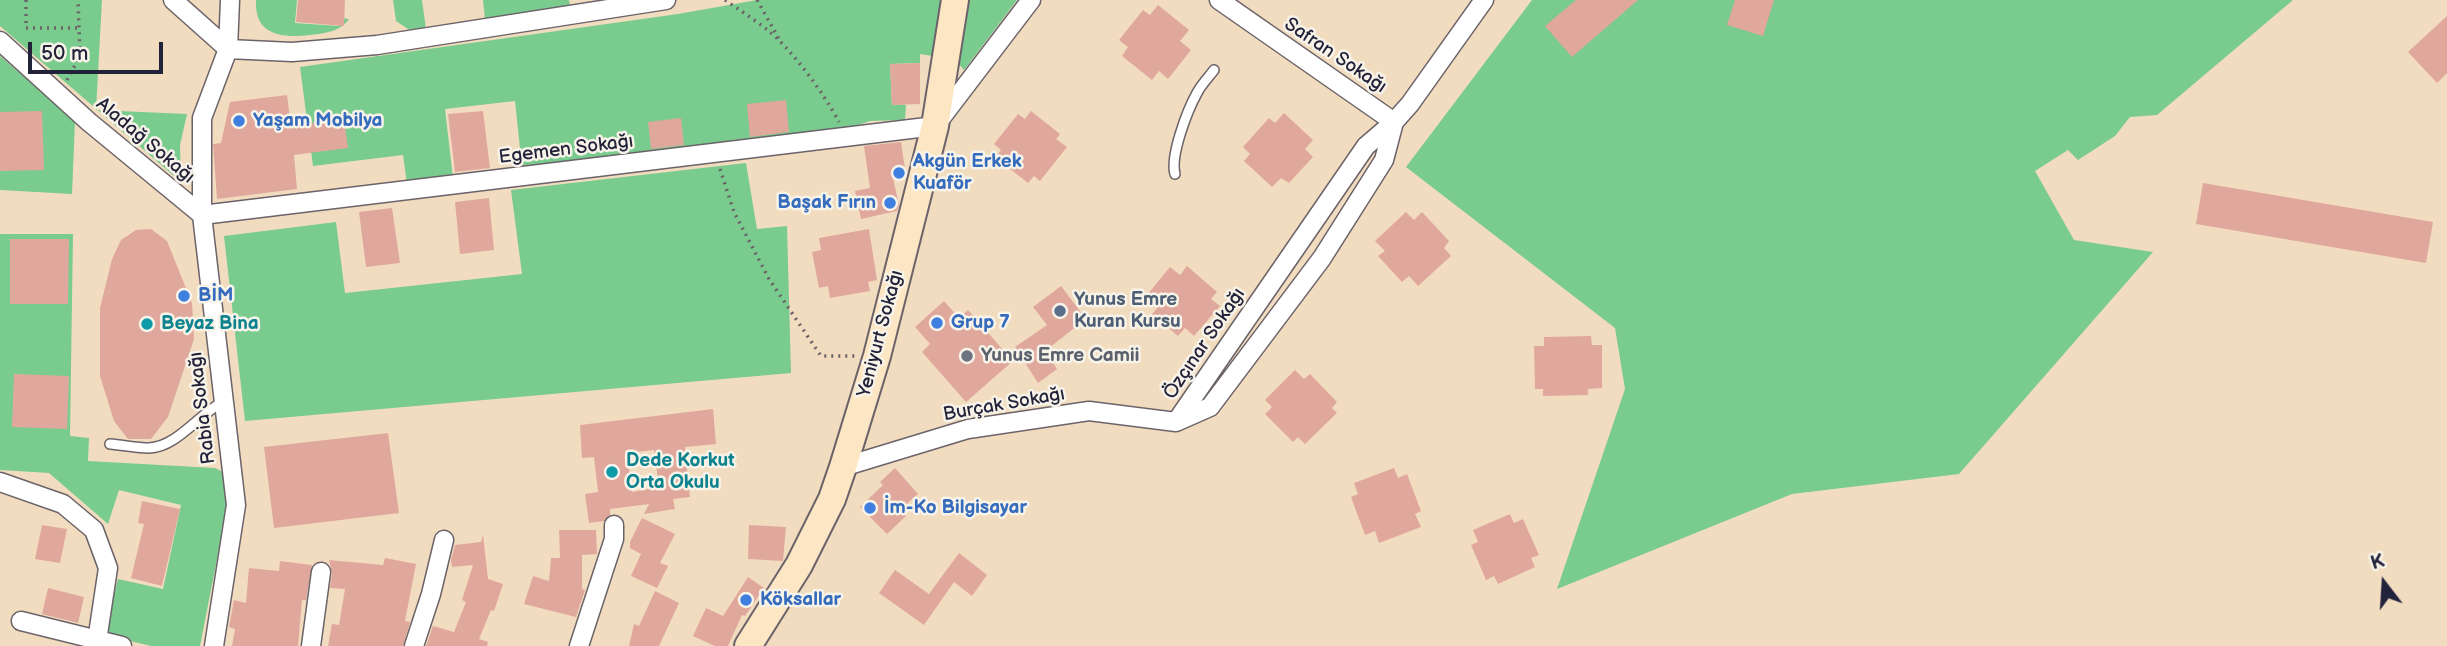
<!DOCTYPE html>
<meta charset="utf-8">
<style>
body{margin:0}
#map{position:relative;width:2447px;height:646px;overflow:hidden;background:#f2dcbf;font-family:"Balsamiq Sans",sans-serif}
canvas{display:block}
.north{position:absolute;left:2349px;top:548px;width:70px;height:70px;-webkit-text-stroke:5px #f7f3e8;paint-order:stroke;rotate:343deg;font-size:19px;font-weight:700;line-height:28px;text-align:center;color:#22223b}
.north::after{content:'';display:block;margin:auto;width:24px;height:32px;background:#22223b;clip-path:polygon(50% 0,100% 100%,50% 72%,0 100%)}
.scale{position:absolute;left:28px;top:42px;width:135px;height:32px;box-sizing:border-box;border:4px solid #22223b;border-top:0;padding-left:9px;font-size:21px;line-height:24px;white-space:nowrap;color:#22223b;-webkit-text-stroke:5px #f7f3e8;paint-order:stroke}
</style>
<div id="map">
<canvas width="2447" height="646"></canvas>
<div class="north">K</div>
<div class="scale">50 m</div>
</div>
<script>
const ctx = document.querySelector('canvas').getContext('2d');
ctx.lineJoin = 'round';
function fillPath(path, color) { ctx.fillStyle = color; ctx.fill(path, 'evenodd'); }
function stroke(path, color, width, dash) { ctx.strokeStyle = color; ctx.lineWidth = width; ctx.lineCap = dash ? 'butt' : 'round'; ctx.setLineDash(dash || []); ctx.stroke(path); }
function write(font, color, halo, rows, align = 'center') {
  ctx.font = font + ' "Balsamiq Sans",sans-serif'; ctx.lineWidth = 5; ctx.setLineDash([]); ctx.textBaseline = 'middle'; ctx.strokeStyle = halo; ctx.fillStyle = color; for (const [text, x, y, turn = 0] of rows) {
    ctx.save(); ctx.translate(x, y); ctx.rotate((+turn || 0) * Math.PI / 180); ctx.textAlign = isNaN(turn) ? turn : align; if (halo) ctx.strokeText(text, 0, 0); ctx.fillText(text, 0, 0); ctx.restore();
  }
}
fillPath(new Path2D(`
 M0,0h102l-6,110 91,4 -7,31 1,37 -181,-156z
 M256,0h41l-2,23 44,3 1,-8 9,1c-9,13 -24,14 -39,16 -27,3 -56,1 -54,-35z
 M393,0h29l4,29 -15,2 -15,-10z
 M483,0h86l1,6 -85,14z
 M757,0h190l-8,57 -19,-3v9l-30,1 2,40 14,1 -1,15 -35,1 -20,7 -328,40 -7,-67 -70,8 8,69 -46,6 -4,-29 -90,11 -13,-99 378,-53z
 M968,0h49l-53,70 -7,-8z
 M1532,0h761l-136,115 -27,2 -15,19 -37,24 -10,-10 -33,21 39,69 79,12 -194,222 -167,20 -235,95 68,-200 -10,-61 -209,-161z
 M0,56l75,65 -3,73 -72,-4z
 M746,163l11,66 30,-3 4,147 -546,48 -21,-185 112,-14 9,71 177,-19 -11,-84z
 M0,234h73l-3,202 19,2 -1,23 127,7 8,4 3,41 -26,133h-49l-42,-10 -4,-10 13,-47 45,10 18,-84 -62,-15 -11,34 -59,-51 -49,-3z`), '#79cc8e');
fillPath(new Path2D(`
 M298,0h47l-1,26 -48,-4z
 M1576,0h62l-66,57 -27,-31z
 M1735,0h39l-11,36 -36,-11z
 M1158,5l31,25 -9,11 11,9 -23,29 -9,-8 -7,9 -30,-24 6,-9 -9,-7 24,-30 7,5z
 M2447,16v57l-10,10 -29,-31z
 M920,63v41l-28,1 -2,-41z
 M287,95l4,31 53,-7 4,29 -54,7 3,34 -80,10 -4,-55 8,-1 9,-41z
 M786,100l3,32 -39,5 -3,-33z
 M42,111l2,59 -44,1v-59z
 M483,111l7,57 -35,4 -7,-58z
 M1031,111l29,23 -4,5 11,8 -27,34 -6,-5 -6,7 -33,-26 6,-7 -7,-6 24,-30 7,5z
 M1284,113l29,27 -8,9 8,8 -24,26 -8,-5 -9,9 -28,-26 6,-7 -7,-7 26,-29 6,5z
 M681,118l3,27 -33,4 -3,-27z
 M901,142l5,34 -13,2 6,27 -2,6 -36,8 -6,-28 15,-3 -6,-42z
 M2203,183l230,39 -7,41 -230,-39z
 M489,198l5,52 -34,4 -5,-52z
 M392,208l8,55 -34,4 -7,-55z
 M1406,212l8,8 8,-8 27,29 -5,7 7,8 -33,30 -9,-10 -7,6 -24,-26 7,-5 -10,-10z
 M151,229l16,12 25,62 2,36 -26,78 -17,22h-23l-14,-18 -14,-45v-68l12,-49 9,-19 15,-10z
 M869,229l8,51 -9,2 2,9 -40,7 -2,-12 -9,2 -7,-36 9,-2 -2,-12z
 M10,239h59l-1,65h-58z
 M1187,266l30,26 -6,7 9,7 -26,30 -9,-8 -7,8 -26,-22 7,-8 -12,-11 23,-28 10,8z
 M1061,286l25,33 -41,32 12,18 -19,14 -23,-36 32,-22 -14,-18z
 M944,301l15,17 9,-8 45,51 -47,41 -44,-50 8,-8 -15,-17z
 M1591,336l1,9h10v43l-14,1v6l-45,1v-7h-8l-1,-43h10v-9z
 M1295,370l9,9 6,-5 27,28 -5,6 5,5 -32,31 -7,-7 -5,5 -28,-28 7,-7 -7,-7z
 M14,374l55,2 -2,53 -55,-2z
 M713,409l3,35 -31,3 5,50 -17,2 2,10 -31,5 5,-10 -39,5v6l-6,6 -15,2 -4,-29 13,-2 -4,-35 -12,1 -2,-33zM654,450l5,37 -27,5 -5,-39z
 M388,433l11,80 -125,15 -10,-81z
 M895,468l23,26 -18,16 6,6 -19,18 -27,-27 23,-22 -3,-3z
 M1394,468l4,10 9,-4 14,37 -6,3 6,13 -42,16 -4,-12 -10,4 -14,-38 7,-3 -4,-11z
 M142,501l38,8 -18,77 -31,-8 13,-54 -6,-1z
 M1510,514l4,9 9,-4 16,36 -8,3 4,9 -37,17 -4,-8 -8,4 -15,-35 7,-3 -5,-12z
 M642,518l33,16 -15,29 8,3 -11,22 -26,-12 10,-22 -11,-6v-6z
 M42,525l25,4 -7,34 -25,-4z
 M749,525l37,2 -3,34 -35,-2z
 M559,530h37l1,24 -15,1v34l3,1 -9,27 -52,-13 9,-28 16,5 2,-23h9z
 M483,535l5,44 15,5 -9,27 -3,-1 -12,29 9,3 -1,4h-61l7,-20 21,6 12,-30 -4,-2 11,-35 -21,2 -1,-7 4,-15 26,-3z
 M959,553l28,22 -15,21 -18,-14 -30,43 -45,-32 16,-23 34,24z
 M385,558l31,6 -11,57 5,1 -7,24h-75l4,-22 7,1 6,-36 -15,-1 2,-15 -3,-13 54,5z
 M280,561l32,4 -6,35h-4l-4,46h-66l3,-17 -6,-2 5,-27 12,3 3,-35 30,3z
 M748,577l16,11 -19,28 -3,-1 -14,31h-13l-22,-10 13,-28 17,8z
 M48,588l36,9 -6,26 -36,-9z
 M655,591l24,12 -20,43h-30l5,-22 5,2z`), '#e0a89c');
const lane = new Path2D(`
 M1175,174c-5,-18 12,-63 22,-81 4,-8 11,-15 17,-23
 M110,444c13,1 27,4 39,4 28,-1 50,-34 75,-47`);
const street = new Path2D(`
 M173,0l55,49 64,3 85,-7 289,-45
 M1219,0l175,122
 M0,41l89,81 113,93 733,-89 96,-126
 M1176,422l190,-276 28,-24 16,-18 74,-104
 M1176,422l34,-15 112,-149 62,-98 10,-38
 M843,467l125,-38 121,-18 87,11
 M0,482l63,22 31,26 14,38 -11,73
 M21,621l101,25
 M214,646l22,-141 -34,-290v-97l26,-69 2,-49
 M311,646l10,-74
 M414,646l17,-52 13,-54
 M579,646l35,-107v-14`);
const secondary = new Path2D(`
 M748,646l51,-81 33,-66 11,-32 34,-111 58,-230 20,-126`);
stroke(lane, '#6b6369', 12);
stroke(street, '#6b6369', 21);
stroke(secondary, '#6b6369', 30);
stroke(new Path2D(`
 M26,0v28h53
 M725,0c13,9 27,18 40,28 27,21 58,64 74,94
 M757,0l22,39
 M67,80l13,-24 -2,-56
 M720,169l14,43 35,67 52,77h35`), '#6b6369', 3.5, [2, 5]);
stroke(lane, '#fff', 9);
stroke(street, '#fff', 18);
stroke(secondary, '#fce6c4', 26);
for (const [x, y, r, color] of [
 [239,121,7,"#3f7fe0"],
 [899,173,7,"#3f7fe0"],
 [890,203,7,"#3f7fe0"],
 [184,296,7,"#3f7fe0"],
 [1060,311,7,"#5c6f8a"],
 [937,323,7,"#3f7fe0"],
 [147,324,7,"#0f9aa8"],
 [967,356,7,"#6b7280"],
 [612,472,7,"#0f9aa8"],
 [870,508,7,"#3f7fe0"],
 [746,600,7,"#3f7fe0"]
]) { const dot = new Path2D(); dot.arc(x, y, r, 0, 2 * Math.PI); ctx.fillStyle = color; ctx.fill(dot); stroke(dot, '#f7f3e8', 2.5); }
write('19px', '#22223b', '#f7f3e8', [
 ["Safran Sokağı",1335,56,34],
 ["Aladağ Sokağı",145,141,40],
 ["Egemen Sokağı",566,150,-7],
 ["Yeniyurt Sokağı",881,334,-75],
 ["Özçınar Sokağı",1205,344,-56],
 ["Burçak Sokağı",1004,405,-10],
 ["Rabia Sokağı",203,408,-97]
]);
write('bold 19px', '#366cbe', '#f7f3e8', [
 ["Yaşam Mobilya",253,121],
 ["Akgün Erkek",913,162],
 ["Kuaför",913,184],
 ["Başak Fırın",876,203,"right"],
 ["BİM",198,296],
 ["Grup 7",951,323],
 ["İm-Ko Bilgisayar",884,508],
 ["Köksallar",760,600]
], 'left');
write('bold 19px', '#4e5e75', '#f7f3e8', [
 ["Yunus Emre",1074,300],
 ["Kuran Kursu",1074,322]
], 'left');
write('bold 19px', '#0d838f', '#f7f3e8', [
 ["Beyaz Bina",161,324],
 ["Dede Korkut",626,461],
 ["Orta Okulu",626,483]
], 'left');
write('bold 19px', '#5b616d', '#f7f3e8', [
 ["Yunus Emre Camii",981,356]
], 'left');
</script>
